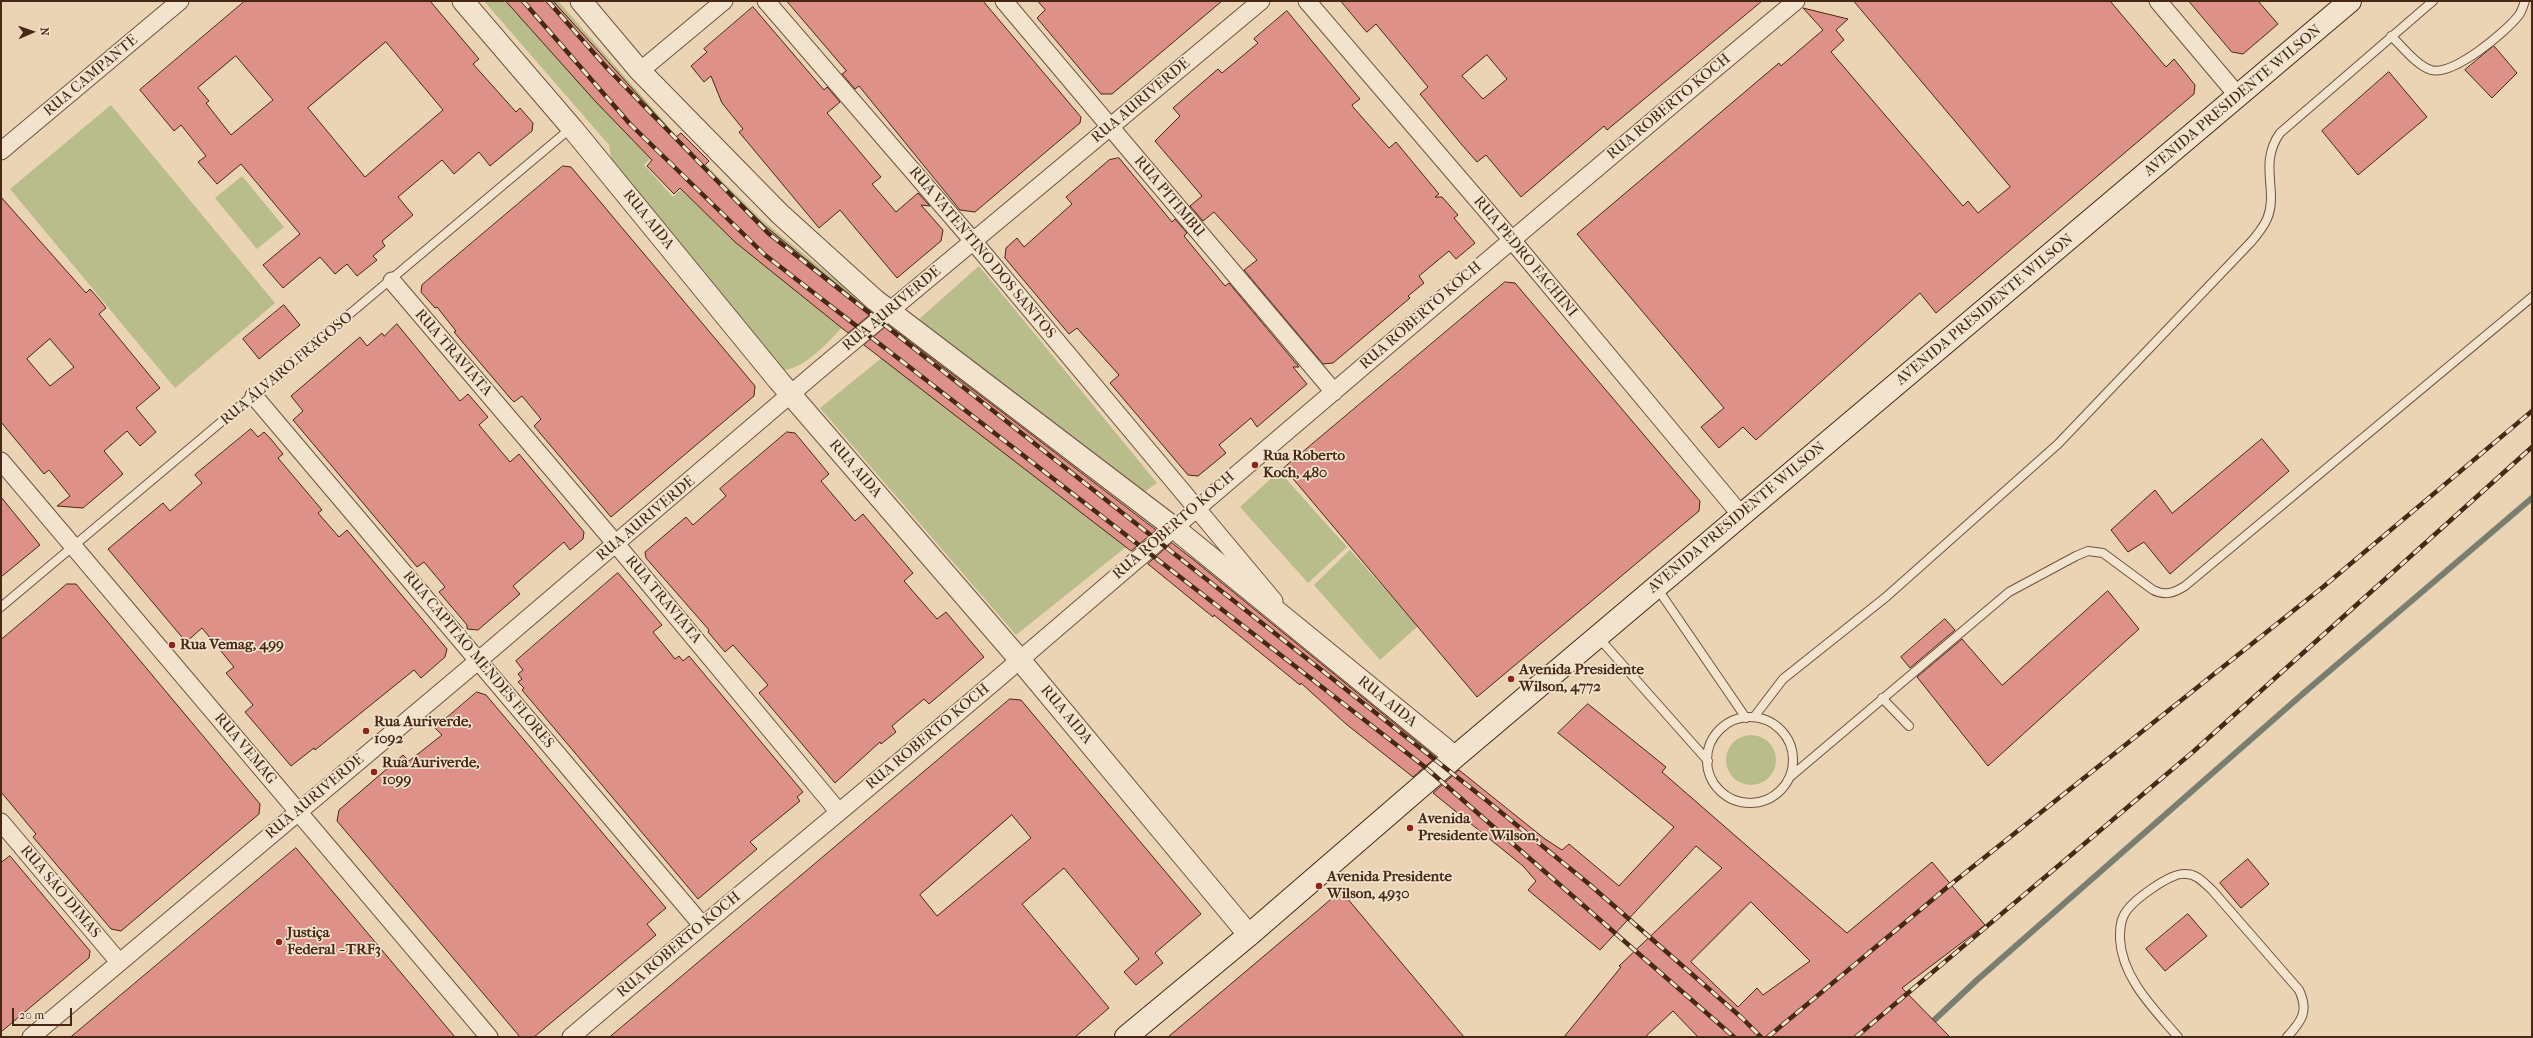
<!DOCTYPE html>
<meta charset="utf-8">
<style>
body{margin:0}
#map{position:relative;width:2533px;height:1038px;overflow:hidden;background:#ebd4b3;font-family:"IM FELL French Canon",serif}
canvas{display:block}
.frame{position:absolute;inset:0;border:2px solid #472814;pointer-events:none}
.north{position:absolute;left:12px;top:12px;width:40px;height:40px;-webkit-text-stroke:3px #f2e3ce;paint-order:stroke;rotate:88deg;font-size:11px;font-weight:700;line-height:16px;text-align:center;color:#472814}
.north::after{content:'';display:block;margin:auto;width:14px;height:18px;background:#472814;clip-path:polygon(50% 0,100% 100%,50% 72%,0 100%)}
.scale{position:absolute;left:12px;top:1008px;width:60px;height:18px;box-sizing:border-box;border:2px solid #472814;border-top:0;padding-left:5px;font-size:12px;line-height:14px;white-space:nowrap;color:#472814;-webkit-text-stroke:3px #f2e3ce;paint-order:stroke}
</style>
<div id="map">
<canvas width="2533" height="1038"></canvas>
<div class="frame"></div>
<div class="north">N</div>
<div class="scale">20 m</div>
</div>
<script>
const ctx = document.querySelector('canvas').getContext('2d');
ctx.lineJoin = 'round';
function fillPath(path, color) { ctx.fillStyle = color; ctx.fill(path, 'evenodd'); }
function stroke(path, color, width, dash) { ctx.strokeStyle = color; ctx.lineWidth = width; ctx.lineCap = dash ? 'butt' : 'round'; ctx.setLineDash(dash || []); ctx.stroke(path); }
function write(font, color, halo, rows, align = 'center') {
  ctx.font = font + ' "IM FELL French Canon",serif'; ctx.lineWidth = 3.5; ctx.setLineDash([]); ctx.textBaseline = 'middle'; ctx.strokeStyle = halo; ctx.fillStyle = color; for (const [text, x, y, turn = 0] of rows) {
    ctx.save(); ctx.translate(x, y); ctx.rotate((+turn || 0) * Math.PI / 180); ctx.textAlign = isNaN(turn) ? turn : align; if (halo) ctx.strokeText(text, 0, 0); ctx.fillText(text, 0, 0); ctx.restore();
  }
}
fillPath(new Path2D(`
 M484,1h74l117,133 -31,31 29,32 33,-32 57,56 101,82c-18,19 -55,67 -81,67l-171,-207 -3,-18z
 M111,105l164,198 -100,85 -165,-199z
 M242,176l42,51 -27,22 -42,-51z
 M979,266l178,217 -14,10 -225,-173z
 M900,343l241,192 -125,100 -196,-227z
 M1279,471l68,76 -39,36 -68,-76z
 M1350,550l68,76 -38,34 -66,-75z
 M1726 760a25 25 0 1 1 50 0a25 25 0 1 1-50 0Z`), '#b9bc8b');
stroke(new Path2D(`
 M1929,1025l48,-45 329,-289 226,-193`), '#787e70', 6);
const building = new Path2D(`
 M245,1h185l49,58 -6,5 43,48 4,-4 13,15 -1,8 -42,35 -11,-14 -25,22 -12,-14 -44,37 15,18 -31,26 3,5 -12,10 4,4 -20,16 -10,-12 -12,10 -15,-17 -37,31 -20,-23 37,-31 -59,-70 -24,20 -19,-22 8,-6 -25,-31 -7,6 -34,-41zM386,42l57,68 -78,67 -57,-69zM236,56l37,44 -42,35 -25,-32 3,-2 -11,-13z
 M506,1h47l123,136 5,-4 28,28 -5,5 61,60 107,87 -24,20 -113,-91 -55,-54 -6,6 -27,-28 5,-6 -57,-59z
 M787,1h196l98,116 -1,6 -105,89 -15,-2 -101,-124 -4,3 -13,-15 4,-3z
 M1038,1h184l-110,93h-11l-64,-76 8,-8z
 M1341,1h421l-155,129 -3,-4 -83,71 -35,-42 -9,7 -15,-17 -42,-51 8,-7 -52,-63 -9,8zM1487,55l20,24 -24,20 -21,-23z
 M1854,1h256l56,66 8,-8 21,26 -1,9 -258,219 -16,-20 -164,147 -13,-13 -24,21 -18,-21 23,-19 -147,-174 202,-171 2,3 42,-36 -20,-22 45,11 -12,11 8,10 -13,12 132,154 5,-5 10,12 32,-26z
 M2189,1h69l20,23 -35,30 -11,-2z
 M753,7l71,83 3,-3 13,15 -13,11 54,64 -9,7 24,28 22,-19 12,13 -9,-1 22,25 -2,11 -44,37 -57,-68 -21,18 -80,-96 4,-3 -21,-26 -11,-27 -7,6 -13,-16 16,-14 -3,-3z
 M1287,11l73,88 -8,6 1,2 36,41 7,-6 43,52 -4,3h7l16,18 -4,3 21,25 -19,16 -7,-8 -30,25 5,7 -16,13 2,2 -77,65 -10,1 -79,-94 13,-10 -43,-48 -11,9 -13,-15 12,-10 -47,-55 25,-25 -7,-8 45,-39 4,4 36,-30 -4,-4z
 M2494,46l23,27 -25,25 -27,-28z
 M2389,72l38,45 -69,58 -36,-44z
 M1119,158l53,64 3,-3 12,14 -3,3 41,50 4,-3 70,84h-6l14,17 -50,43 -6,-9 -32,27 7,8 -28,23 -10,-1 -78,-92 9,-8 -42,-47 -8,6 -64,-76 1,-10 11,-10 7,9 48,-43 -6,-7 43,-37z
 M563,166l8,1 184,219 -1,10 -143,121 -77,-91 7,-7 -19,-23 -8,6 -4,-4 -56,-66 2,-1 -19,-24 -2,1 -14,-16 1,-7z
 M1,197l85,96 4,-4 8,9 8,10 -7,6 61,74 -24,20 20,24 -16,14 -13,-15 -23,20 19,23 -40,34 -26,-2 13,-10 -21,-26 -5,4 -43,-52zM50,339l24,28 -24,19 -23,-27z
 M1505,282l10,1 185,218 -1,10 -222,186 -193,-229z
 M284,305l16,20 -41,34 -16,-20z
 M397,324l63,77 8,-7 20,23 -9,8 31,37 9,-8 65,78 -1,7 -13,11 -6,-8 -51,44 7,8 -42,36 -11,-1v-4l-28,-33 6,-5 -21,-25 -7,5 -124,-147 10,-9 -12,-15 69,-59 7,9 15,-13 2,3z
 M888,325l161,123 107,82 -25,21 -267,-206z
 M251,429l7,8 6,-5 6,6 13,16 -5,4 44,52 -4,3 21,24 8,-7 100,119 -2,8 -24,21 -7,-8 -99,80 -1,-2 -23,18 -46,-54 8,-7 -27,-32 8,-6 -32,-39 -16,14 -78,-93 55,-46 7,8 32,-28 -7,-8z
 M787,432l8,1 34,41 -8,7 34,40 8,-7 50,59 -9,8 33,38 9,-7 38,45 -55,47 -5,-5 -32,27 4,6 -15,12 -1,-2 -45,41 -76,-90 9,-8 -35,-40 -8,7 -17,-20 1,-2 -63,-72 -1,-6 41,-35 7,8 33,-29 -6,-7z
 M2262,439l27,32 -119,103 -26,-32 -16,10 -17,-22 44,-40 17,23z
 M1,497l39,48 -39,32z
 M1172,543l23,18 241,196 -23,20 -67,-53 -45,-41 -1,2 -86,-70 -1,2 -65,-53z
 M618,573l44,52 -9,7 22,27 4,-3 4,5 6,-5 114,136 -6,5 3,4 -50,41 7,7 -59,50 -176,-209 2,-2 -6,-6 4,-3 -4,-5 5,-4 -7,-9z
 M67,584h9l184,220 -1,10 -138,117 -10,-2 -78,-92 3,-3 -35,-42v-152z
 M2108,591l31,38 -151,137 -71,-89 45,-38 40,46z
 M1945,619l10,11 -45,38 -9,-11z
 M477,692l9,3 180,213 -19,16 9,11 -122,102h-14l-183,-216 2,-11 64,-55 6,6 33,-26 -7,-7z
 M1010,699l11,1 180,214 -46,39 8,10 -27,22 -12,-13 15,-13 -75,-91 -42,36 87,104 -34,29h-465zM1012,815l19,23 -94,78 -17,-21z
 M1588,704l78,63 -4,5 185,161 85,-71 53,63 -83,63 48,49h-252l-25,-26 -28,26h-81l57,-70 -2,-1 103,-98 -26,-22 -96,104 -72,-60 8,-9 -13,-15 -90,-73 26,-23 86,69 17,11 7,-6 50,42 55,-59 -116,-94zM1751,902l59,59 -47,34 -6,-7 -19,19 -47,-45z
 M296,848l159,189h-384z
 M10,856l80,95 -1,7 -88,74v-169z
 M2248,859l21,25 -28,24 -21,-25z
 M1341,891l123,146h-296l141,-119z
 M2188,914l19,22 -42,35 -19,-22z`);
fillPath(building, '#dd9188');
stroke(building, '#472814', 1);
const service = new Path2D(`
 M2391,36c11,10 25,29 40,34 22,6 74,-37 88,-55 3,-4 4,-9 6,-14
 M1657,588l89,130
 M1,607l570,-479
 M1598,637l110,124
 M1882,698l27,28
 M1754,717l29,-38 103,-82 172,-153 193,-202c6,-7 12,-14 16,-23 12,-28 -9,-55 13,-86l153,-132
 M1707 760a43 43 0 1 1 86 0a43 43 0 1 1-86 0Z
 M1790,777l219,-185 67,-36 12,-5 15,2 50,37c12,6 21,3 32,-4l347,-289
 M2178,1037c-24,-28 -56,-59 -58,-98 0,-9 0,-17 4,-24 7,-14 47,-43 62,-41 11,0 18,9 26,16l87,100c10,21 3,31 -12,47`);
const minor = new Path2D(`
 M766,1l207,240 301,360
 M1004,1l330,391
 M1307,1l204,238 230,276
 M2158,1l81,96
 M640,71l84,-70
 M1,151l179,-150
 M392,281l224,263 222,267
 M254,396l448,529
 M1,461l488,576
 M1,822l118,140
 M31,1037l448,-377 341,-291 441,-368
 M571,1037c149,-128 302,-251 451,-379 257,-220 514,-440 774,-657`);
const tertiary = new Path2D(`
 M463,1l109,127 207,253 241,279 229,275
 M581,1l59,70 140,143 95,86 298,227 282,230`);
const secondary = new Path2D(`
 M1126,1037l123,-102 206,-178 895,-756`);
stroke(service, '#70533c', 10);
stroke(minor, '#70533c', 19);
stroke(tertiary, '#70533c', 23);
stroke(secondary, '#472814', 24);
stroke(service, '#f2e3ce', 8);
stroke(minor, '#f2e3ce', 17);
stroke(tertiary, '#f2e3ce', 21);
stroke(secondary, '#f2e3ce', 22);
const rail = new Path2D(`
 M523,1l107,123 135,131 660,512 309,270
 M548,1l59,67 161,165 718,567 103,84 153,134 19,19
 M1768,1037l182,-152 373,-298 209,-176
 M1856,1037l338,-286 338,-304`);
stroke(rail, '#472814', 4.5);
stroke(rail, '#f2e3ce', 3, [9]);
for (const [x, y, r, color] of [
 [1255,465,4,"#8f2418"],
 [172,645,4,"#8f2418"],
 [1511,679,4,"#8f2418"],
 [366,731,4,"#8f2418"],
 [374,772,4,"#8f2418"],
 [1410,828,4,"#8f2418"],
 [1319,886,4,"#8f2418"],
 [279,942,4,"#8f2418"]
]) { const dot = new Path2D(); dot.arc(x, y, r, 0, 2 * Math.PI); ctx.fillStyle = color; ctx.fill(dot); stroke(dot, '#f2e3ce', 1.5); }
write('15px', '#472814', '#f2e3ce', [
 ["RUA CAMPANTE",91,76,-40],
 ["RUA AURIVERDE",1141,101,-40],
 ["AVENIDA PRESIDENTE WILSON",2233,101,-40],
 ["RUA ROBERTO KOCH",1669,107,-40],
 ["RUA PITIMBU",1169,197,50],
 ["RUA AIDA",648,220,51],
 ["RUA VATENTINO DOS SANTOS",982,253,50],
 ["RUA PEDRO FACHINI",1525,257,50],
 ["RUA AURIVERDE",892,309,-40],
 ["AVENIDA PRESIDENTE WILSON",1985,310,-40],
 ["RUA ROBERTO KOCH",1421,316,-41],
 ["RUA TRAVIATA",453,353,49],
 ["RUA ÁLVARO FRAGOSO",287,369,-40],
 ["RUA AIDA",855,469,49],
 ["AVENIDA PRESIDENTE WILSON",1737,518,-40],
 ["RUA AURIVERDE",646,519,-40],
 ["RUA ROBERTO KOCH",1174,526,-41],
 ["RUA TRAVIATA",663,600,50],
 ["RUA CAPITÃO MENDES FLORES",478,660,50],
 ["RUA AIDA",1387,702,39],
 ["RUA AIDA",1066,715,50],
 ["RUA ROBERTO KOCH",928,737,-40],
 ["RUA VEMAG",245,749,50],
 ["RUA AURIVERDE",315,797,-40],
 ["RUA SÃO DIMAS",60,892,50],
 ["RUA ROBERTO KOCH",679,945,-40]
]);
write('bold 15px', '#472814', '#f2e3ce', [
 ["Rua Roberto",1263,456],
 ["Koch, 480",1263,473],
 ["Rua Vemag, 499",180,645],
 ["Avenida Presidente",1519,670],
 ["Wilson, 4772",1519,687],
 ["Rua Auriverde,",374,722],
 ["1092",374,739],
 ["Rua Auriverde,",382,763],
 ["1099",382,780],
 ["Avenida",1418,819],
 ["Presidente Wilson,",1418,836],
 ["Avenida Presidente",1327,877],
 ["Wilson, 4930",1327,894],
 ["Justiça",287,933],
 ["Federal - TRF3",287,950]
], 'left');
</script>
